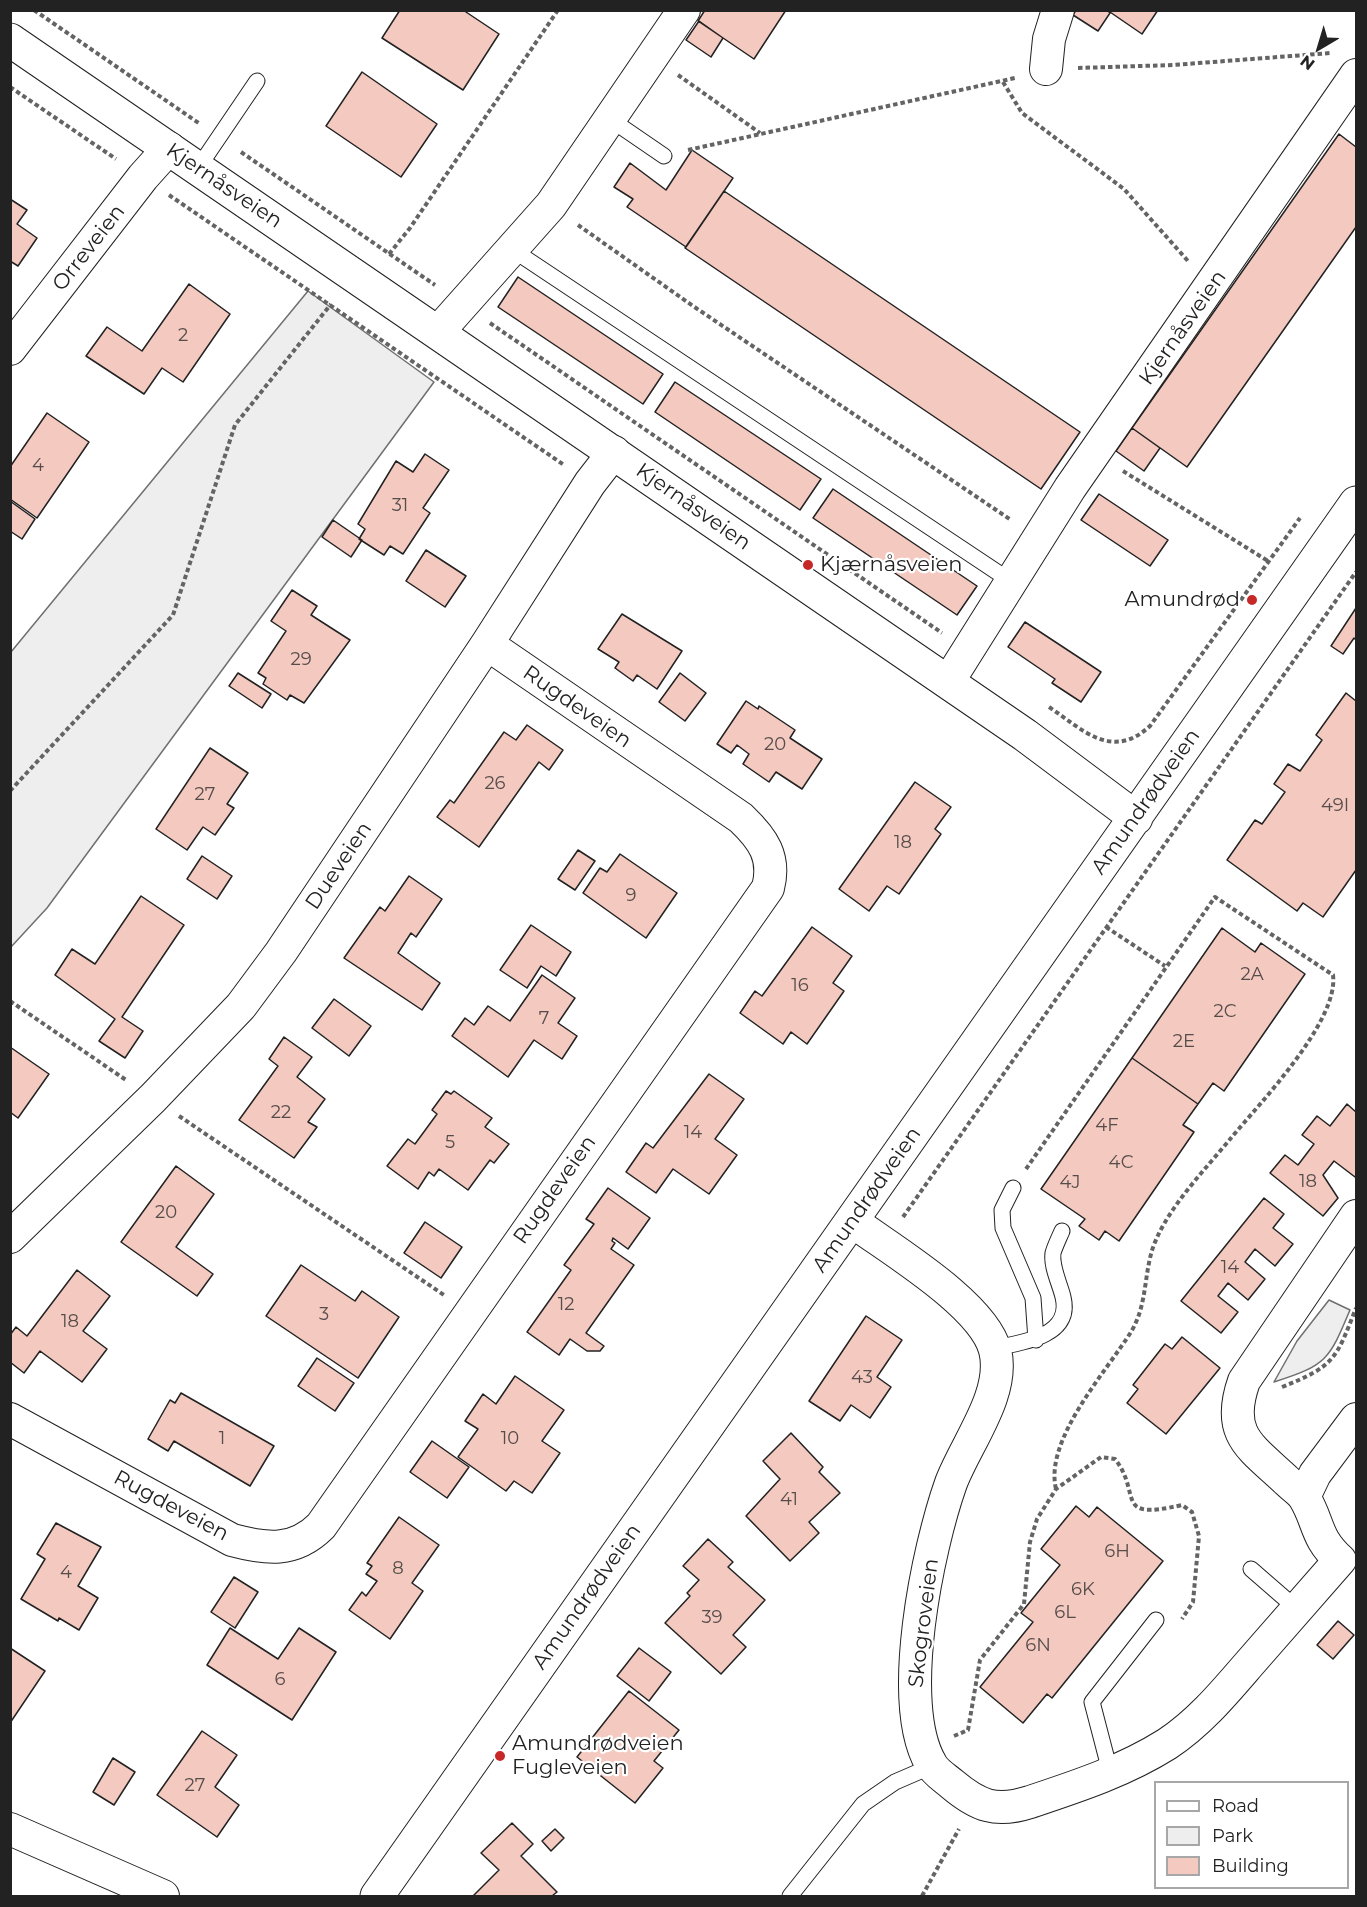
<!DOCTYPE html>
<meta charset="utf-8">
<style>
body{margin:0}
#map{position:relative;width:1367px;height:1907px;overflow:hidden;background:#fff;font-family:Montserrat,sans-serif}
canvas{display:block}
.frame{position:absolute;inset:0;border:12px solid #222;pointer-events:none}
.legend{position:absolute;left:1154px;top:1781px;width:195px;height:108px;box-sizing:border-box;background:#fff;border:2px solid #a7a7a7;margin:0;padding:8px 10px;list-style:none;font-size:18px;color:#222}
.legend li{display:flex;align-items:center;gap:12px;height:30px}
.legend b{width:30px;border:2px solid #a7a7a7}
.north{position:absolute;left:1289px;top:18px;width:60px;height:60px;-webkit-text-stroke:4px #fff;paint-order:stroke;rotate:218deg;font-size:16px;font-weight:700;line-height:24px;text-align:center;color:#222}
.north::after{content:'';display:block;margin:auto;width:21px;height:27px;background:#222;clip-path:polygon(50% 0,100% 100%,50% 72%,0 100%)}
</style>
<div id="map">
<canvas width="1367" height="1907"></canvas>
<div class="frame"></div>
<ul class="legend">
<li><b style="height:8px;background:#fff"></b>Road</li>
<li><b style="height:16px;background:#eee"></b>Park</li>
<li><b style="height:16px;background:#f3c9c0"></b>Building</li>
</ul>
<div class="north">N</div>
</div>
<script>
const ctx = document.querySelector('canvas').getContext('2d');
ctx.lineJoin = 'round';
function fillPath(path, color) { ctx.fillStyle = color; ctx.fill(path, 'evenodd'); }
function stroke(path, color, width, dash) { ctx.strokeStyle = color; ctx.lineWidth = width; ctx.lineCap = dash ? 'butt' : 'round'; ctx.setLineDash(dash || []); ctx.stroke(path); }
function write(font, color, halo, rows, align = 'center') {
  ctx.font = font + ' Montserrat,sans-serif'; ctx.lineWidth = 4.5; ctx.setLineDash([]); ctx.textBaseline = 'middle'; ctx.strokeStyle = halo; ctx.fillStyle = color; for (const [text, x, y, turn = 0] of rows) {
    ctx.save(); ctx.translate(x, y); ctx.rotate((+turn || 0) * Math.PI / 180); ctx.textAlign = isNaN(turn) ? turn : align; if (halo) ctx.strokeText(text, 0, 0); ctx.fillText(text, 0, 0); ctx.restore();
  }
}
const green = new Path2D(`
 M308,291l126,91 -387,526 -36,39v-295z
 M1329,1300l21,10c-21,50 -23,55 -76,72l23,-41z`);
fillPath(green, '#eee');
stroke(green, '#6f6f6f', 1.5);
const building = new Path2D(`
 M400,10h63l36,24 -36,56 -81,-52z
 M705,10h81l-32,49 -56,-38z
 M1076,10h31l3,3 -12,18 -25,-16z
 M1107,10h51l-16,24z
 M699,21l24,17 -12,19 -25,-17z
 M362,72l75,52 -36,53 -75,-51z
 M1339,134l17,13v80l-169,240 -55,-39z
 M692,150l41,28 -47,69 -59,-40 6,-8 -19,-12 16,-24 36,27z
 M724,191l356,241 -39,57 -356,-241z
 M10,199l17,11 -10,14 20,14 -19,28 -8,-5z
 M518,277l145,97 -20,30 -145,-97z
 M189,284l41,30 -47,68 -21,-14 -18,26 -58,-38 21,-29 35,24z
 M675,382l146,97 -21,31 -145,-98z
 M47,413l42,29 -52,76 -27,-19v-32z
 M1132,428l28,20 -16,23 -28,-20z
 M425,454l24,16 -26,38 7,5 -27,41 -13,-8 -6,9 -25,-16 6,-10 -7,-5 38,-63 17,11z
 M833,489l144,97 -20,29 -144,-97z
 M1099,494l69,46 -18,26 -69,-46z
 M10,501l25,18 -13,20 -12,-8z
 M333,520l29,20 -11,17 -29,-20z
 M426,550l40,26 -21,31 -39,-26z
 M292,590l25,16 -6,9 39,25 -46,63 -14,-8 -3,5 -24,-16 3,-6 -8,-5 28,-42 -15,-10z
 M1356,608v32l-2,-2 -11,16 -12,-8z
 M622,614l60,37 -25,38 -20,-14 -4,6 -18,-13 4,-6 -21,-13z
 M1025,622l76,50 -20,30 -29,-19 3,-4 -47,-32z
 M238,673l33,21 -9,14 -33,-22z
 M680,673l26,20 -21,28 -26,-19z
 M1346,693l10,8v169l-33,47 -20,-14 -6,8 -70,-51 28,-40 7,4 23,-32 -11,-8 14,-20 12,7 22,-31 -6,-5z
 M746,701l12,8 1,-3 36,24 -5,8 32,21 -20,30 -26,-17 -7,10 -26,-18 6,-10 -12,-9 -6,8 -14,-9z
 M527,725l36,25 -14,20 -10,-8 -60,85 -42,-30 13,-17 4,3 50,-71 12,8z
 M210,748l38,25 -21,31 7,4 -19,27 -12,-8 -16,23 -31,-21z
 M915,782l36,25 -16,22 6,5 -42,60 -12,-8 -18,25 -30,-22z
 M578,850l17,11 -20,29 -17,-11z
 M620,854l57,39 -31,45 -63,-45 17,-25 7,4z
 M202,856l30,20 -15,23 -30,-20z
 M409,876l33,23 -26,38 -5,-4 -13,20 42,30 -18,27 -78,-52 36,-51 5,4z
 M141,896l43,29 -62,92 21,14 -18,27 -26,-17 16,-22 -60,-44 17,-26 23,15z
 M531,925l40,27 -15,24 -15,-10 -14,22 -27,-18z
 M812,927l40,29 -19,27 11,8 -37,53 -16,-12 -8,12 -43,-31 15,-22 7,5z
 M1222,928l33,24 6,-9 44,31 -81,117 -11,-8 -15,21 -66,-46z
 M542,975l33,23 -17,25 19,13 -15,23 -28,-19 -26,37 -56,-41 13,-18 9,7 14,-19 22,15z
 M334,999l37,27 -22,30 -37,-28z
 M284,1037l28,20 -15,20 28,22 -17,23 9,5 -23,31 -55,-38 39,-54 -9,-7z
 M10,1047l39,27 -31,44 -8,-6z
 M1132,1058l66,46 -15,21 11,7 -75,109 -14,-10 -6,9 -20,-14 6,-7 -44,-30z
 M709,1074l35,25 -29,40 22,16 -28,39 -36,-25 -17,24 -30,-21 20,-29 7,5z
 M446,1091l5,3 3,-3 38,27 -7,9 24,17 -15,19 -4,-3 -22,30 -29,-21 -5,7 -5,-4 -11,17 -31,-23 21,-27 7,5 22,-30 -5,-4z
 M1347,1104l9,8v63l-1,2 -21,-16 -11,14 15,23 -15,18 -53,-43 15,-18 13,10 16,-21 -12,-9 15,-19 13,10z
 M176,1166l38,28 -38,53 37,27 -16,22 -76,-54z
 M608,1188l42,30 -22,31 -15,-11 -1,3 3,2 -4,6 23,16 -48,68 18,13 -4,5h-13l-17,-12 -11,16 -32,-23 44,-62 -7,-5 30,-41 -8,-5z
 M1264,1198l20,16 -11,14 20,16 -18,22 -20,-17 -10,13 20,17 -17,21 -20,-17 -10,13 20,16 -17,21 -40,-32z
 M425,1222l37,25 -21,31 -37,-25z
 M301,1265l54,36 7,-10 37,26 -41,61 -92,-62z
 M77,1270l33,26 -27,35 24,18 -25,33 -42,-31 -16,22 -14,-11v-27l6,-8 11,9z
 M866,1316l36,24 -25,37 14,10 -21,31 -19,-13 -11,16 -31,-20z
 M1182,1337l38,31 -54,66 -39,-31 11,-14 -5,-4 32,-41 7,5z
 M317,1358l37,25 -19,28 -37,-25z
 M515,1376l49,34 -22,31 18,12 -28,40 -18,-12 -8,10 -48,-34 20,-28 -13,-8 18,-27 13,10z
 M181,1393l93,53 -24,40 -76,-45 -6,10 -20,-12 22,-39 5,3z
 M791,1433l32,34 -4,5 21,21 -31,29 10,11 -29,28 -44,-45 34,-37 -17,-18z
 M432,1441l37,26 -22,31 -37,-26z
 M1076,1506l13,11 8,-10 66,54 -111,137 -5,-4 -24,29 -43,-36 53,-65 -12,-9 39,-48 -19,-16z
 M399,1517l40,28 -27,38 11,8 -33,48 -41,-29 13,-18 4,4 11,-15 -11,-7 6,-8 -5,-3z
 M56,1523l45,24 -23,39 20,12 -19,32 -20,-12 -1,3 -37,-22 24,-40 -8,-5z
 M708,1539l25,23 -5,5 37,33 -32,35 13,12 -25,27 -56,-51 25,-27 -3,-3 12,-13 -16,-14z
 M234,1577l24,15 -23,36 -24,-16z
 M1338,1621l16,14 -21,24 -16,-14z
 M230,1628l48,31 21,-31 37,24 -44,68 -85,-55z
 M10,1648l35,23 -35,52z
 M639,1648l32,24 -22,29 -32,-25z
 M629,1691l50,39 -25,31 9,7 -28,35 -58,-46z
 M202,1731l35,24 -22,32 24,18 -22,32 -60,-42z
 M113,1758l22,14 -21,33 -21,-13z
 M512,1823l21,21 -12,12 36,36 -5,4h-79l26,-26 -18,-17z
 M555,1829l9,9 -13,13 -9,-10z`);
fillPath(building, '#f3c9c0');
stroke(building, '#222', 1.5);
const service = new Path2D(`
 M610,119l54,37
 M198,168l59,-87
 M513,250l499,332
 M1013,1188l-11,22 1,18 30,70 3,42
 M994,1348c26,-5 79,-11 69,-51 -3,-13 -12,-30 -10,-44 2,-7 6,-15 9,-22
 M1251,1569l46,40
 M1111,1775l-19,-73 64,-82
 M790,1896l73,-92 32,-22 37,-16`);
const minor = new Path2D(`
 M1046,69l3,-30 9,-29
 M438,332l113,-127 133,-195
 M10,349l133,-172 26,-29
 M948,682l122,-194 286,-413
 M852,1221c38,28 131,83 143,129 11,44 -29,93 -44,133 -23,65 -56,220 -20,281 4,8 14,14 21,20 26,22 44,29 78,18 48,-16 94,-31 137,-58 32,-21 57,-51 82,-80 30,-34 60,-69 91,-104 -25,-22 -21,-39 -36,-63 -4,-6 -12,-11 -17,-16 -36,-34 -62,-46 -43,-100l112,-165
 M10,1237l143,-139 88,-92 40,-54 206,-308 103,-161 24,-31
 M10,1419l222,121c34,9 62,13 89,-14l447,-638c8,-31 -5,-49 -27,-70l-254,-174
 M1304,1497l11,-23 41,-55
 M10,1829l153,67`);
const secondary = new Path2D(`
 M10,40l1015,695 111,83
 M377,1896l979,-1393`);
stroke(service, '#222', 17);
stroke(minor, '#222', 34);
stroke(secondary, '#222', 35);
stroke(new Path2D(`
 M34,10l166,114
 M1078,68l95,-3 158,-12
 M678,75l82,58
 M1003,82l19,31 102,76 64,72
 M10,87l106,72
 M688,150l327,-72
 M241,152l194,133
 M169,195l395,270
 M578,225l115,81 318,214
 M389,254l21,-26 148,-218
 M490,323l452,310
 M1123,471l145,90
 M1049,707c34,23 63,54 101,19l150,-208
 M10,791l163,-176 62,-190 96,-121
 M1106,927l59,39
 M10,1001l116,79
 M179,1116l265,179
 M1026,1169l189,-272 118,78c6,46 -73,128 -102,163 -26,32 -69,75 -80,116 -7,27 -5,53 -20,78 -25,40 -87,108 -75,157
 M903,1217l453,-645
 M1282,1387c53,-21 54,-28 74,-79
 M954,1736l14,-6 12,-70 44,-56 6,-62 7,-23 19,-30 45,-32 14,2c28,36 -3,62 67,46l10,7 7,24 -6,66 -11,17
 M922,1896l37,-67`), '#646464', 4, [4.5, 3]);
stroke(service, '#fff', 15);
stroke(minor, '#fff', 32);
stroke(secondary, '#fff', 33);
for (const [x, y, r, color] of [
 [808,565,6,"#c62828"],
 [1252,600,6,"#c62828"],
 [500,1756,6,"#c62828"]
]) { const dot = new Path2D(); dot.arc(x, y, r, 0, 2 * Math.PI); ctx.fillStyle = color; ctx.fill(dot); stroke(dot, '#fff', 2); }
write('18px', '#564c4a', null, [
 ["2",183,336],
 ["4",38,466],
 ["31",400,506],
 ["29",301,660],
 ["20",775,745],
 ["26",495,784],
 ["27",205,795],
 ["49I",1335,806],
 ["18",903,843],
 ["9",631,896],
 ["2A",1252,975],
 ["16",800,986],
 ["2C",1225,1012],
 ["7",544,1019],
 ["2E",1184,1042],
 ["22",281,1113],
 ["4F",1107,1126],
 ["14",693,1133],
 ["5",450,1143],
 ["4C",1121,1163],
 ["18",1308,1182],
 ["4J",1070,1183],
 ["20",166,1213],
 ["14",1230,1268],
 ["12",566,1305],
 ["3",324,1315],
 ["18",70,1322],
 ["43",862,1378],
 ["1",222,1439],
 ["10",510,1439],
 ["41",789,1500],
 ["6H",1117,1552],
 ["8",398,1569],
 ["4",66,1573],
 ["6K",1083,1590],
 ["6L",1065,1613],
 ["39",712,1618],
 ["6N",1038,1646],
 ["6",280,1680],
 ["27",195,1786]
]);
write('21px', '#222', '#fff', [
 ["Kjernåsveien",224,186,34],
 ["Orreveien",89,248,-52],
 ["Kjernåsveien",1183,328,-55],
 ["Kjernåsveien",693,507,35],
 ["Rugdeveien",577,707,35],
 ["Amundrødveien",1146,802,-55],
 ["Dueveien",339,866,-56],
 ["Rugdeveien",555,1190,-55],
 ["Amundrødveien",867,1200,-55],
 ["Rugdeveien",171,1506,28],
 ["Amundrødveien",587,1597,-55],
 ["Skogroveien",924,1623,-83]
]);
write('21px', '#222', '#fff', [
 ["Kjærnåsveien",820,565],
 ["Amundrød",1240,600,"right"],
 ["Amundrødveien",512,1744],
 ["Fugleveien",512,1768]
], 'left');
</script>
